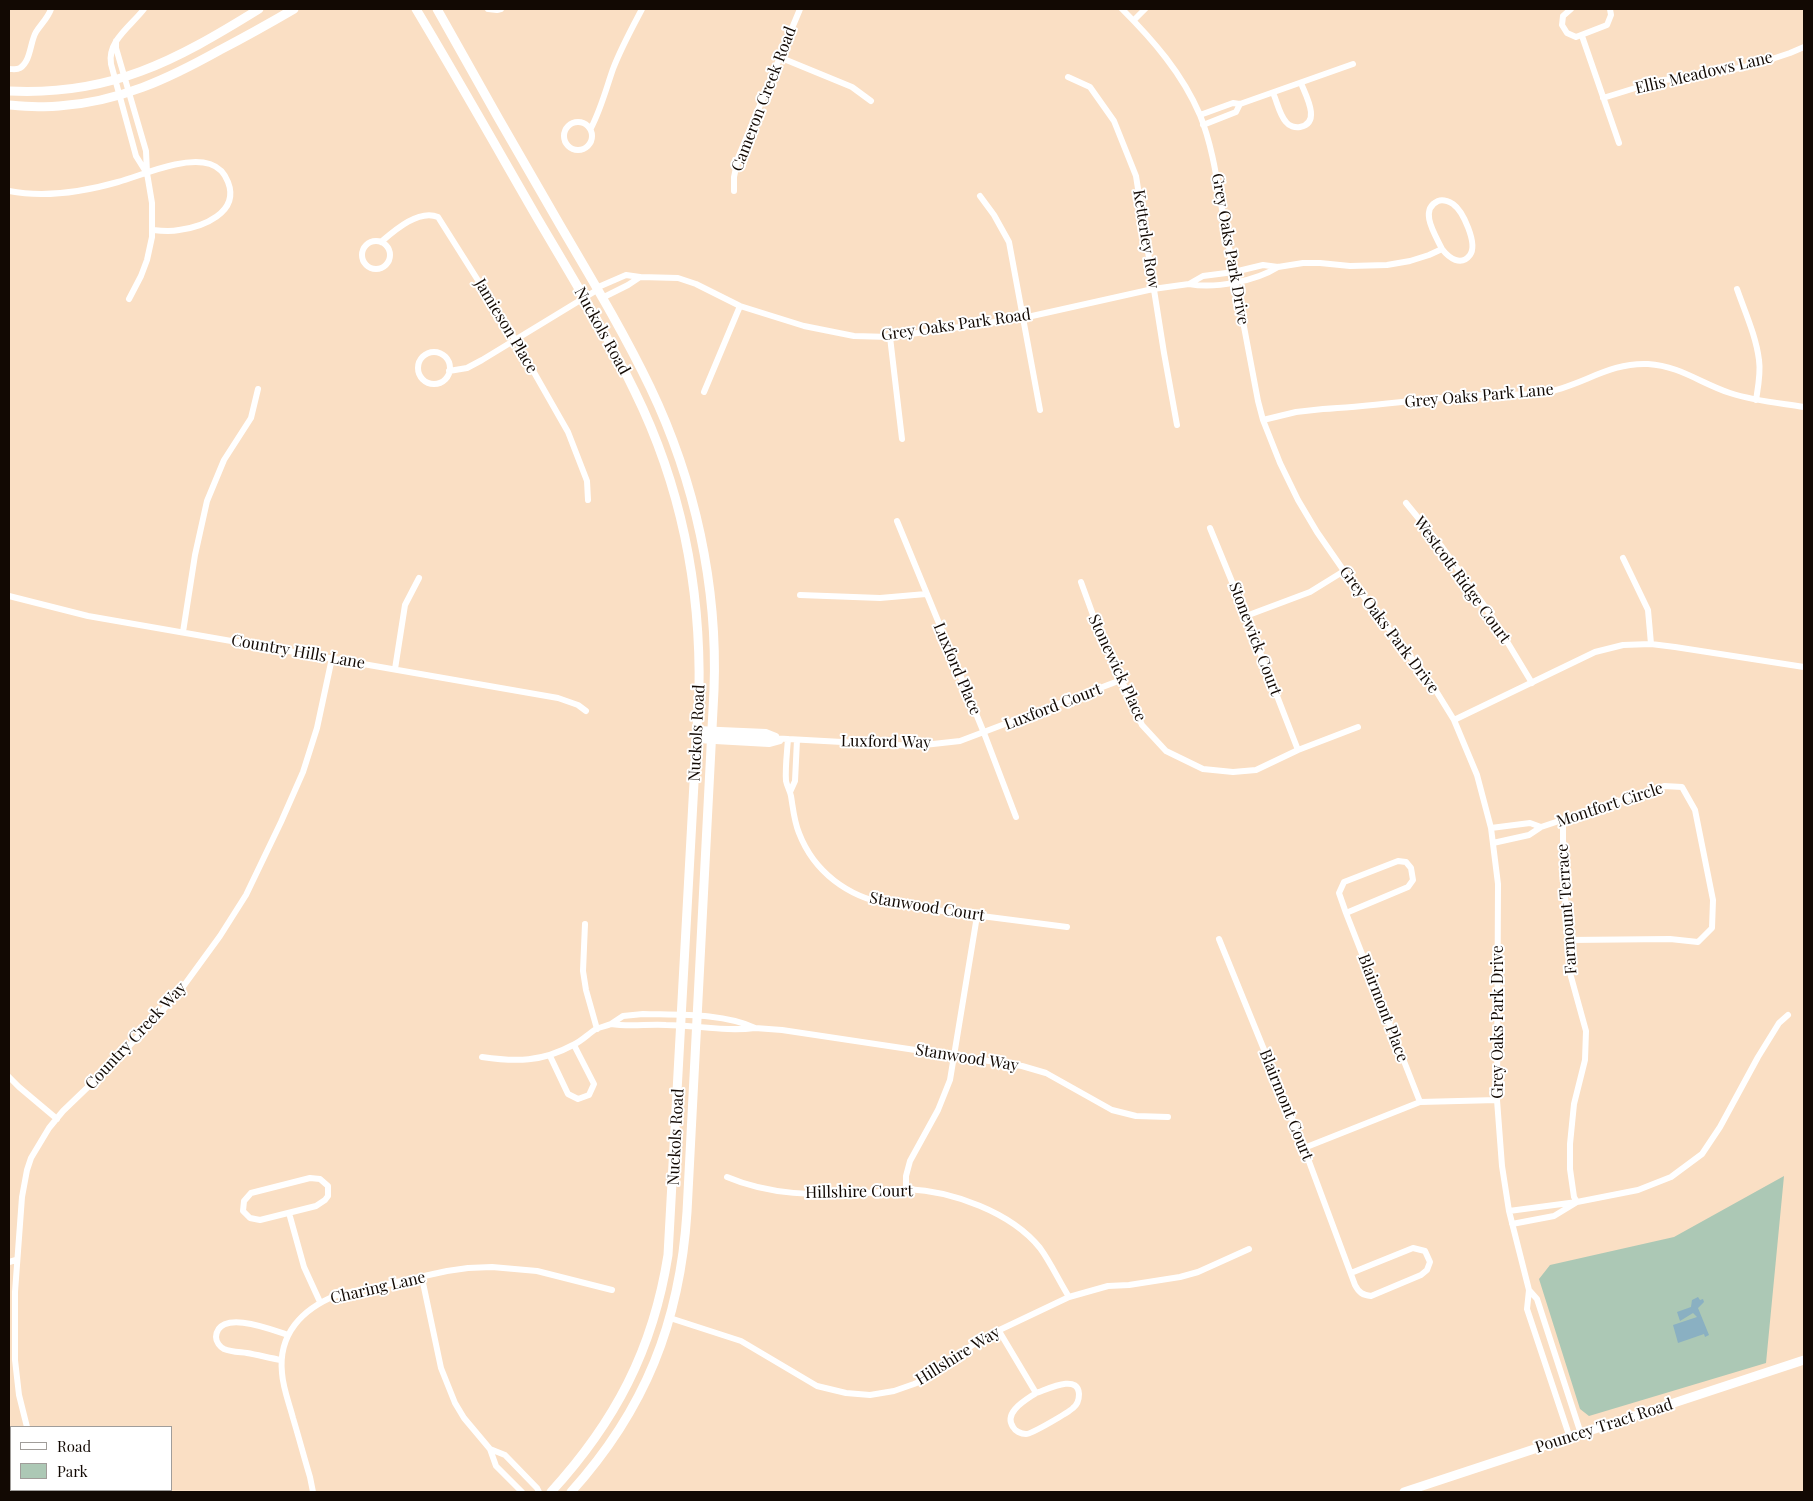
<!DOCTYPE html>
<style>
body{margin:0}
#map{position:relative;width:1813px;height:1501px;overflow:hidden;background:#fadfc4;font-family:"Playfair Display",serif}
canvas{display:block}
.frame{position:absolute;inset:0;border:10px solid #120903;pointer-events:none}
.legend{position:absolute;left:10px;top:1426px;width:162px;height:65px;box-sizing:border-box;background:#fff;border:1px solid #a09d9a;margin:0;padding:6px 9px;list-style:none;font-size:15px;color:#120903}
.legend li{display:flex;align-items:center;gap:10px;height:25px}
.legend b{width:25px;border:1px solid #a09d9a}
</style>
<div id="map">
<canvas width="1813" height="1501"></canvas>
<div class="frame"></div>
<ul class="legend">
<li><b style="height:6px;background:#fff"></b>Road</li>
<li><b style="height:14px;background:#acc8b5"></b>Park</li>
</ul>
</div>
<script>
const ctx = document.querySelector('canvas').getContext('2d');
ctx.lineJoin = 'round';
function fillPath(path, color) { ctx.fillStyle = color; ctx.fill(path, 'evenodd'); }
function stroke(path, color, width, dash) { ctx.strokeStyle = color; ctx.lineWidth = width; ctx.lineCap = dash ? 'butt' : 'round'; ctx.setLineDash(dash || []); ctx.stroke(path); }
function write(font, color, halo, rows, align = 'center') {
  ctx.font = font + ' "Playfair Display",serif'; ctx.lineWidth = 4; ctx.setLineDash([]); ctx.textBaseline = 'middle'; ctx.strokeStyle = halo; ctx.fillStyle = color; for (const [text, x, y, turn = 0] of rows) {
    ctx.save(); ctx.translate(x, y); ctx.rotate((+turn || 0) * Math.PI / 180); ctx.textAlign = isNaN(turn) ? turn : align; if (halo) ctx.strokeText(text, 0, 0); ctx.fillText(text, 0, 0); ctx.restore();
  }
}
fillPath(new Path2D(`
 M1784,1176l-18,187 -177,53 -9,-7 -41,-130 11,-14 124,-28z`), '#acc8b5');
fillPath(new Path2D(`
 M1698,1297l2,3 3,-1 1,3 -6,6 11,27 -4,2 -1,-3 -26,9 -5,-18 24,-8 -4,-4 -13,8 -3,-9 14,-5 1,-7z`), '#8ab0c2');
stroke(new Path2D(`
 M144,9c-13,17 -37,32 -33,55l25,92 10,16
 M488,9l9,1 4,-1
 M1122,9c31,31 60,64 78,106 14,35 18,74 25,111 11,58 22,117 33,175l5,19 17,43 18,37 19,32 27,39 89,115 21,34 23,55 14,53 7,56 -1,216 5,66 7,45 20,79 -2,19 43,129
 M1571,9l-8,7 -1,9 5,8 9,4 31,-12 4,-10 -1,-6
 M1134,20l11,-11
 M1582,36l37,107
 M116,41v7l30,103 1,22 5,30v34l-5,23 -6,16 -12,23
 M779,57l73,30 19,14
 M9,69c4,0 8,1 11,-1 11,-7 10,-26 16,-36 5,-8 12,-14 15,-23
 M1068,77l22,10 24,34 22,55 28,177 13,72
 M1273,93c4,8 6,21 13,29 3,4 9,6 14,5 22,-4 5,-33 1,-44
 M1603,98l55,-17 67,-10 29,-6 36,-12 14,-6
 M1200,115l33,-12 7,1 113,-40
 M564 136a14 14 0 1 1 28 0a14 14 0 1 1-28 0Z
 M1203,125l33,-13 4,-8
 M591,128c10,-19 15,-39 22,-59 8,-21 19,-41 29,-60
 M9,191c36,7 74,1 109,-9 25,-7 66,-26 92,-18 9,3 15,10 18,18 12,31 -26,45 -49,48 -9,2 -18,1 -26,0
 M734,191v-14l4,-19 62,-149
 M980,196l14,19 15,27 31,168
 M362 255a14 14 0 1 1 28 0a14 14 0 1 1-28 0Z
 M381,242c14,-12 38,-33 57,-25l77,122 53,93 19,49 1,19
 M1278,267c-22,14 -63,22 -89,17l14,-8 31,-4 29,-7 15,2 25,-4h17l30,3 37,-1 23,-4 19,-6 13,-6c7,9 19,18 28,6 8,-11 -7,-44 -17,-51 -5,-3 -10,-5 -15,-3 -20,9 -2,35 4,48
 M640,277l38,1 18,6 44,22 64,20 50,10 36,1 133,-19 130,-29 36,-5
 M596,288l30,-13 14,2 -12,8 -26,13
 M1737,289c8,23 19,47 22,71 2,13 -1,27 -3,40
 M890,337l12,102
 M418 368a16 16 0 1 1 32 0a16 16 0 1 1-32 0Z
 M449,371l18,-3 15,-8 115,-70
 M704,392l36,-86
 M1263,420l33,-8 27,-3c55,-3 109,-12 163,-14 19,-1 38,1 57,-2 37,-6 66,-31 105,-29 32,2 52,19 82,29 24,8 49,10 74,14
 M1406,503l36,44 49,68 41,68
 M897,521l87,212 32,84
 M1210,528l36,88 52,134
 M1623,558l25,52 3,34
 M1081,582l16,44 45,99 24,26 37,18 30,3 23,-2 42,-20 60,-23
 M800,595l80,3 46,-4
 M9,596l79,20 470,82 20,7 8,6
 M1246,616l64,-24 34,-21
 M183,632l12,-77 12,-54 17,-41 27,-42 7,-29
 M395,669l10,-64 14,-27
 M1454,720l141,-68 28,-7 28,-1 24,3 129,20
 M697,729l69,3 10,4
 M697,734l218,12 45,-5 161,-61
 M788,739c-1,14 -3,29 -2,42 1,5 4,10 5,15 2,12 3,25 8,37 15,39 49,64 89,71l179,23
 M697,740l72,4 11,-3
 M790,792l5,-11 2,-41
 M1563,821v43l7,109 16,58 -1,29 -11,44 -4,40v25l4,28 3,5 61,-12 33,-13 31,-23 18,-27 38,-70 21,-34 9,-8
 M1541,827l123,-41 18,1 13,23 18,90 -1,28 -14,14 -28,-3 -101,1
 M1491,828l39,-5 11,4 -12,8 -36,8
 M1346,913l-7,-20 5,-11 54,-21 8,1 5,6 2,12 -5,7 -62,26 74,189
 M585,924l-2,47 3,19 11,39
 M1219,939l85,209 51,137c4,8 8,10 16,11l50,-21 6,-5 3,-8 -5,-11 -12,-3 -62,25
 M643,1014c35,1 80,-1 112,14 -30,4 -59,-3 -89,-3 -19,-1 -37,2 -55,-1l12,-8z
 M755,1028l27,2 240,36 24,7 66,37 24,6 32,1
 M550,1056l18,38 10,5 11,-4 5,-11 -20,-39
 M482,1057c34,5 60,5 91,-12 9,-4 15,-11 23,-16 5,-2 10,-3 15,-5
 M9,1077l10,10 38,32
 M1304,1148l116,-46 77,-2
 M727,1177c42,18 90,19 135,16 10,0 20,-1 30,-2 5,-1 10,-3 15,-2 45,2 104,23 133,59 11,15 19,33 29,49
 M310,1178l10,1 8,7v10l-3,4 -9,6 -56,14 -10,-2 -7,-7 1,-10 7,-8z
 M906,1188v-12l4,-15 28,-51 12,-30 27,-164
 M1509,1211l68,-9 -23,14 -42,8
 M289,1213l15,54 16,35
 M9,1262l7,-2
 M422,1278l19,90 14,35 9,15 26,31 6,17 26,26
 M1529,1290l8,9 44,135
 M670,1318l71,23 76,45 29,7 24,2 24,-4 20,-7 12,-5 45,-33 20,-12 78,-37 39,-11 21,-1 51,-8 18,-5 51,-23
 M999,1331l37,62c-10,7 -33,19 -23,34 2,4 8,7 13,7 6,0 43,-22 47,-26 4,-3 6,-9 6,-14 -1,-21 -33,-4 -43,-1
 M281,1360c-11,-2 -23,-5 -34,-7 -7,-1 -16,-1 -23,-4 -4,-2 -8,-7 -8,-12 2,-29 57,-7 72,-2
 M27,1427l-8,-32 -4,-35v-68l7,-95 5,-27 4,-12 18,-30 14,-17 53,-51 61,-65 43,-59 26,-41 35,-73 22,-50 14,-44 15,-70
 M490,1449l15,6 32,33 2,4
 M46,1490v2
 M313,1492l-3,-15c-6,-20 -11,-39 -17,-59 -4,-15 -10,-30 -11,-45 -4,-39 20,-64 55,-78l110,-24 21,-3 24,-1 45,4 75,19`), '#fff', 6);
stroke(new Path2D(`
 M9,91c102,5 166,-30 250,-82
 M9,105c16,1 33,3 50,1 60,-4 109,-27 161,-56 25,-13 50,-27 74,-41`), '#fff', 9);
stroke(new Path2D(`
 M416,9c42,70 82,141 123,212 33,56 68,113 96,171 46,94 66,197 64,300l-31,563c-15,95 -53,167 -117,237
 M437,9c40,72 81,144 123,216 31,53 63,106 90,162 45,94 68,199 64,303l-27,522c-7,110 -42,198 -116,280
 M1404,1492l400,-132`), '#fff', 9);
write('16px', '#120903', '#fff', [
 ["Ellis Meadows Lane",1704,73,-13],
 ["Cameron Creek Road",764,99,-69],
 ["Ketterley Row",1146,239,81],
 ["Grey Oaks Park Drive",1230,249,80],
 ["Grey Oaks Park Road",956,325,-8],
 ["Jamieson Place",506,326,59],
 ["Nuckols Road",602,331,61],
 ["Grey Oaks Park Lane",1479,396,-5],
 ["Westcott Ridge Court",1462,580,54],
 ["Grey Oaks Park Drive",1389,630,53],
 ["Stonewick Court",1255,639,69],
 ["Country Hills Lane",298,652,10],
 ["Stonewick Place",1117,668,65],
 ["Luxford Place",957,669,67],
 ["Luxford Court",1053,707,-21],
 ["Nuckols Road",697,733,-87],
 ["Luxford Way",886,742,1],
 ["Montfort Circle",1610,805,-18],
 ["Stanwood Court",927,907,9],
 ["Farmount Terrace",1567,909,-94],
 ["Blairmont Place",1383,1008,69],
 ["Grey Oaks Park Drive",1498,1022,-90],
 ["Country Creek Way",136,1036,-47],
 ["Stanwood Way",967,1058,9],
 ["Blairmont Court",1286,1105,68],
 ["Nuckols Road",676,1137,-87],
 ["Hillshire Court",859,1192,-1],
 ["Charing Lane",378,1288,-13],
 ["Hillshire Way",958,1356,-32],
 ["Pouncey Tract Road",1604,1426,-18]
]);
</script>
